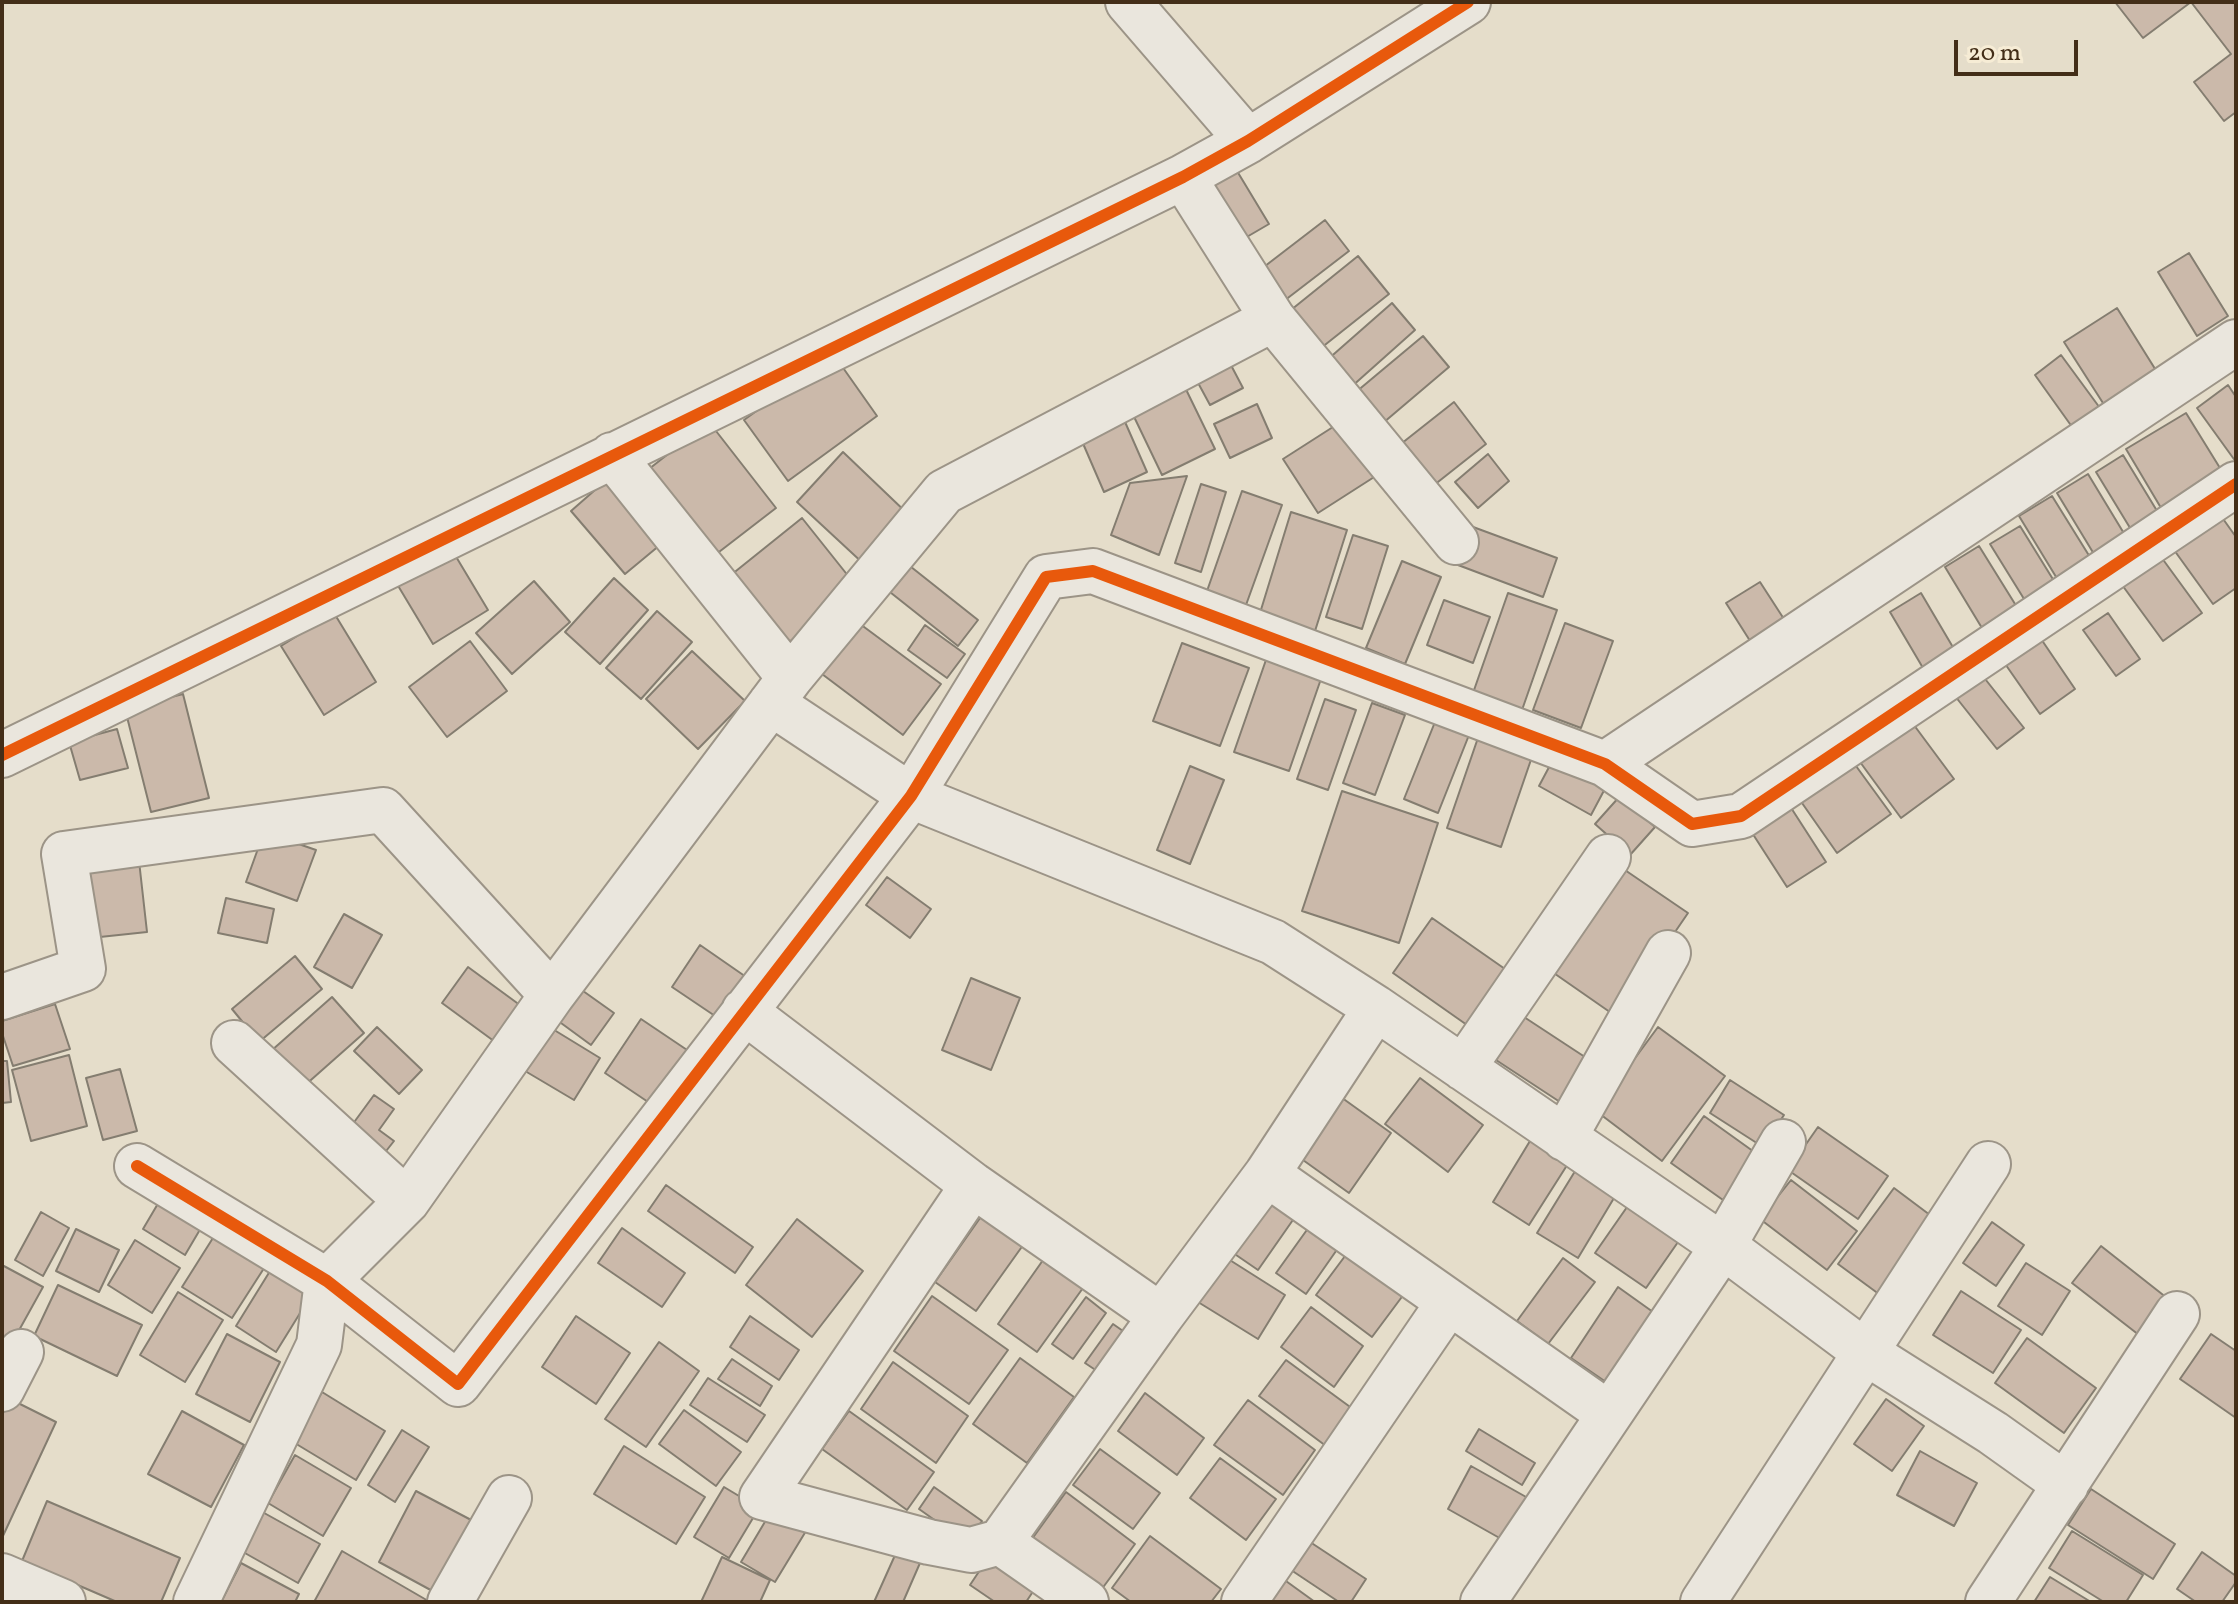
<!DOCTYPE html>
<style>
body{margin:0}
#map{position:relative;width:2238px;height:1604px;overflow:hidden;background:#e5ddca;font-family:Vollkorn,serif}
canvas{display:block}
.frame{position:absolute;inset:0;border:4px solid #432e18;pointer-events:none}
.scale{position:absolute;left:1954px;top:40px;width:124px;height:36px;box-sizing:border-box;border:4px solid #432e18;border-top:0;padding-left:10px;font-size:24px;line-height:28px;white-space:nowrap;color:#432e18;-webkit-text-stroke:6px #f6ecd5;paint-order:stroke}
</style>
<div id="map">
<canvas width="2238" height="1604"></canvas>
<div class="frame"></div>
<div class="scale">20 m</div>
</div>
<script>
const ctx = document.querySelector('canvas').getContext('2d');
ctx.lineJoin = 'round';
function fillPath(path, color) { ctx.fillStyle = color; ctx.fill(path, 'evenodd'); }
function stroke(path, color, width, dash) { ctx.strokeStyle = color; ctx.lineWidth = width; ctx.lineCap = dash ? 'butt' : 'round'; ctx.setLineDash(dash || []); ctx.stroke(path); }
const building = new Path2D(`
 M2115,2h121v110l-12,9 -30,-39 37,-28 -40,-52 -48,36z
 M1234,166l35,58 -36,21 -34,-59z
 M1325,220l24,31 -69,53 -24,-31z
 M2189,253l39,63 -31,20 -39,-64z
 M1358,256l31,38 -73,58 -30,-38z
 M1392,303l23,27 -65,58 -24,-27z
 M2117,308l45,72 -52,34 -46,-72z
 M1423,336l26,31 -66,56 -27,-31z
 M1223,350l20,38 -33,17 -20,-37z
 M834,355l43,61 -89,65 -44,-61z
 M2061,355l47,64 -28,19 -45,-63z
 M1178,373l37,76 -53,26 -37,-77z
 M2228,385l8,12v65l-39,-54z
 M1454,402l32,42 -62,49 -32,-42z
 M1257,404l15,34 -42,20 -16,-34z
 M1118,406l29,66 -43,20 -29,-67z
 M2186,413l42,68 -61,37 -41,-69z
 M1347,418l35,54 -64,41 -35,-54z
 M709,422l67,86 -70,54 -66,-86z
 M843,452l68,65 -45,49 -69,-64z
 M1488,454l21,27 -31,27 -23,-26z
 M2123,455l42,69 -27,17 -42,-69z
 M2088,474l43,71 -31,19 -43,-71z
 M611,476l55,64 -41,34 -54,-63z
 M1187,476l-28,79 -48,-20 19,-52z
 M1201,484l25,8 -25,80 -26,-9z
 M1242,491l40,14 -36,100 -39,-14z
 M2052,496l46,74 -34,20 -45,-74z
 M2216,509l20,28v51l-23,16 -44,-61z
 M1291,512l56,18 -32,101 -55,-18z
 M802,518l55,69 -80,65 -56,-69z
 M1465,524l92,34 -14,39 -93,-35z
 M2020,526l39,63 -30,18 -39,-63z
 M1353,535l35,11 -26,83 -36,-12z
 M1979,546l41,66 -35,21 -40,-66z
 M452,550l36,60 -55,34 -36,-60z
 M2156,550l46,63 -39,28 -46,-63z
 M896,555l82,65 -20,26 -82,-65z
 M1402,561l39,16 -36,87 -39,-16z
 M614,578l34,32 -48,54 -35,-32z
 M534,581l36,41 -58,52 -36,-41z
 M1760,582l33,51 -34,22 -33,-52z
 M1508,593l49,17 -35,100 -49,-17z
 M1921,593l33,56 -31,19 -33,-56z
 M1444,600l46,17 -17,46 -46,-18z
 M657,611l35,31 -51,57 -35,-31z
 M334,613l42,69 -52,33 -43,-69z
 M2108,613l32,46 -24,17 -33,-46z
 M856,621l85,63 -38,51 -85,-64z
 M1565,623l48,18 -32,87 -48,-18z
 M925,625l40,29 -18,24 -39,-28z
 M2037,633l38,56 -35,25 -39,-56z
 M470,641l37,50 -60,46 -38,-50z
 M1182,643l67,25 -29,78 -67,-25z
 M692,651l53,50 -47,48 -52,-50z
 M1267,657l55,19 -33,95 -55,-19z
 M1978,670l46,58 -27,21 -46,-58z
 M183,694l26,104 -58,14 -26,-103z
 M1325,699l31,11 -28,80 -31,-11z
 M1372,703l33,12 -30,80 -32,-12z
 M1905,713l49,66 -53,39 -49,-67z
 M1437,717l34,13 -33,83 -34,-14z
 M117,729l11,39 -48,12 -11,-38z
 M1480,732l54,19 -33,96 -54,-19z
 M1556,754l52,29 -17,32 -52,-29z
 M1848,755l43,59 -54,39 -42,-60z
 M1190,766l34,14 -34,84 -33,-14z
 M1342,791l96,32 -39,120 -97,-32z
 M1620,796l35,31 -25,28 -35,-31z
 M1786,800l40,62 -39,25 -40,-62z
 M264,832l52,18 -19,51 -51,-19z
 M138,852l9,80 -66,7 -9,-80z
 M1619,866l69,47 -71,104 -69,-48z
 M887,877l44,32 -21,29 -44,-33z
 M226,898l48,11 -7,34 -49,-10z
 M344,914l38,21 -30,53 -38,-21z
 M1432,918l73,51 -38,56 -74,-52z
 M700,945l49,34 -28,41 -49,-33z
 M295,956l27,33 -63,53 -27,-33z
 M468,967l60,44 -26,36 -60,-44z
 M971,978l49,20 -29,72 -49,-20z
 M569,981l45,32 -23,32 -45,-33z
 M332,997l32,36 -61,54 -32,-36z
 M55,1004l15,45 -57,17 -11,-33v-12z
 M1524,1017l64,42 -28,43 -64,-42z
 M641,1019l58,39 -36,54 -58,-39z
 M546,1025l54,33 -26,42 -54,-32z
 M377,1027l45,43 -23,24 -45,-43z
 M1658,1027l67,49 -63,85 -66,-50z
 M69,1055l18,71 -56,15 -19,-71z
 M2,1061h5l4,41 -9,1z
 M120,1069l17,62 -34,9 -17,-62z
 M1420,1078l63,47 -35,47 -63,-48z
 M1730,1080l54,35 -21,32 -53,-34z
 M374,1095l20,14 -15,21 15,11 -15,19 -35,-24z
 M1338,1095l53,38 -42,60 -53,-38z
 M1704,1116l53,38 -34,46 -52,-37z
 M1818,1127l70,49 -30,43 -70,-49z
 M1533,1136l38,23 -42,66 -36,-23z
 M1577,1168l40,25 -39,65 -41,-25z
 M1791,1180l66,51 -30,39 -67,-51z
 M666,1185l87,62 -18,26 -87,-62z
 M1894,1188l48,36 -55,76 -49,-36z
 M166,1190l42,26 -23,39 -42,-26z
 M1260,1193l35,24 -37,53 -35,-24z
 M1634,1197l51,35 -39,56 -51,-35z
 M985,1211l41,30 -50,70 -41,-29z
 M41,1212l28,16 -26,48 -28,-16z
 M797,1219l66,52 -51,66 -66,-52z
 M1314,1220l29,21 -37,53 -30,-21z
 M1992,1222l32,23 -28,41 -33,-23z
 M622,1228l63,45 -23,34 -64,-44z
 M76,1229l43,21 -20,42 -43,-21z
 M218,1230l50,32 -36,56 -50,-31z
 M135,1240l45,28 -28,45 -44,-28z
 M2101,1246l66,52 -28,37 -67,-52z
 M1351,1248l56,42 -35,47 -56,-42z
 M1048,1253l40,28 -51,71 -39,-28z
 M1225,1257l60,38 -27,44 -60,-37z
 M1563,1258l32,24 -47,62 -31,-23z
 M275,1263l40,26 -39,63 -40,-26z
 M2026,1263l44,28 -28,44 -44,-29z
 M2,1265l41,22 -41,74z
 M58,1285l84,40 -25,51 -83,-40z
 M1618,1287l35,25 -47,70 -35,-24z
 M1961,1291l60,39 -28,43 -60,-38z
 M178,1292l45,28 -38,62 -45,-27z
 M932,1296l76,54 -39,54 -75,-53z
 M1086,1297l20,16 -33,46 -21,-15z
 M1311,1307l52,39 -29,41 -53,-40z
 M576,1316l54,37 -34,51 -54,-37z
 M750,1316l49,34 -20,30 -49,-33z
 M1113,1324l20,14 -27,39 -21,-14z
 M227,1334l53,28 -30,60 -54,-28z
 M2211,1334l25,17v67l-56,-39z
 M2027,1338l69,50 -32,45 -69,-50z
 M659,1342l40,29 -53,76 -41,-28z
 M1020,1358l54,39 -47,66 -54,-39z
 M732,1359l40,27 -12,20 -42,-27z
 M1286,1360l71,52 -27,37 -71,-53z
 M893,1362l75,54 -32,47 -75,-54z
 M708,1378l57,37 -18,27 -57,-37z
 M322,1392l63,39 -29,49 -63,-38z
 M1145,1393l59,45 -27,37 -59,-44z
 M10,1399l46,23 -54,116v-123z
 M1886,1399l38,27 -32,45 -38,-27z
 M1248,1400l67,50 -32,45 -69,-50z
 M684,1410l57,42 -25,34 -57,-42z
 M182,1411l62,34 -33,62 -63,-33z
 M849,1411l85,61 -27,38 -85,-61z
 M1479,1429l56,34 -13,22 -56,-34z
 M402,1430l27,17 -34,55 -27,-17z
 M624,1446l81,51 -29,47 -82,-50z
 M1100,1449l60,44 -27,36 -60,-44z
 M1920,1451l57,32 -23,43 -57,-31z
 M295,1455l56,33 -28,48 -55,-33z
 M1220,1458l56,41 -30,41 -56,-42z
 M1471,1466l64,36 -23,43 -64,-36z
 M724,1487l35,21 -30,50 -35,-21z
 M934,1487l48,34 -15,22 -48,-34z
 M2091,1489l84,55 -22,35 -85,-54z
 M416,1491l59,31 -37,72 -59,-32z
 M1066,1492l69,52 -42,57 -69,-51z
 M47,1501l133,57 -19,44h-44l-95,-41z
 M257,1509l63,35 -22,39 -62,-35z
 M772,1510l34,21 -31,51 -34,-20z
 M2072,1531l71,44 -17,27h-22l-55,-34z
 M1150,1536l71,53 -10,13h-80l-19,-14z
 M1301,1536l65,43 -15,23h-12l-57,-38z
 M994,1549l46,32 -14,21h-31l-25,-17z
 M342,1551l88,51h-116z
 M2202,1552l34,24v6l-14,20h-26l-19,-13z
 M896,1553l24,10 -17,39h-29z
 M722,1557l48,23 -10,22h-59z
 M241,1563l58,31 -4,8h-74z
 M1279,1576l36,26h-55z
 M2050,1577l41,25h-57z`);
fillPath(building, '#cbb9aa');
stroke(building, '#847d70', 2);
const minor = new Path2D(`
 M1128,2l120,139
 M1183,177l90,142 183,223
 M612,455l178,223
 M771,703l140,93 362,146 103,66 347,238 142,106 128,81 73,52
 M2,755l1181,-578 65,-36 220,-139
 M1605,764l631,-422
 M2,997l81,-28 -19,-115 319,-44 169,185
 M744,1011l229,174 188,131
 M234,1043l173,158
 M1463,1068l145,-211
 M1564,1138l104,-185
 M137,1166l190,115 131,103 453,-588 135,-219 47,-6 512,193 87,60 49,-8 495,-332
 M1267,1174l342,240
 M973,1185l-211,312 167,45 42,8 29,-8
 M2,1389l19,-37
 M2,1576l61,26
 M196,1602l123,-257 8,-64 80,-80 145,-206 238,-317 154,-186 329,-173
 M450,1602l59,-104
 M1086,1602l-86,-60 161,-226 106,-142 109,-166
 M1244,1602l205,-300
 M1483,1602l240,-356 60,-104
 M1703,1602l285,-438
 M1988,1602l189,-288`);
stroke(minor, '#9c9487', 48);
stroke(minor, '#eae6dd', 44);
stroke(new Path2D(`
 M2,755l1181,-578 65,-36 220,-139
 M137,1166l190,115 131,103 453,-588 135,-219 47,-6 512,193 87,60 49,-8 495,-332`), '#e8590c', 12);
</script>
